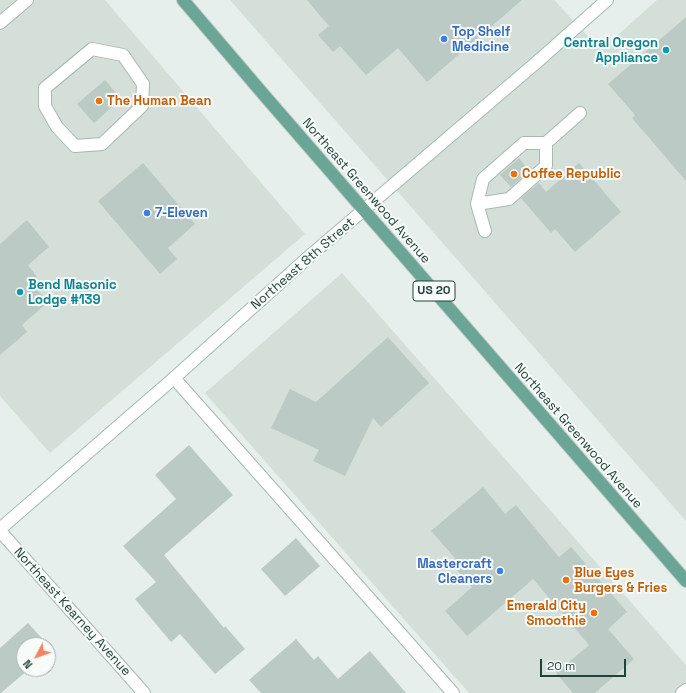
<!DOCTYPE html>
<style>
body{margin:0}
#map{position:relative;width:686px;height:693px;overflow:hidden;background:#e6efeb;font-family:"Space Grotesk",sans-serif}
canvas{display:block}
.north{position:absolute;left:16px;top:637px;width:40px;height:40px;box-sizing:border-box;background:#f7fbf9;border:1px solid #a3b1ad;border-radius:50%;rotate:229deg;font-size:11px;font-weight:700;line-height:16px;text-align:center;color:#24423a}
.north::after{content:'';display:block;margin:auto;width:14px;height:18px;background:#f4845f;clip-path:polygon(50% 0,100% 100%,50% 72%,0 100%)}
.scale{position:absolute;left:540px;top:659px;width:86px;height:18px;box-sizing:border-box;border:2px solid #24423a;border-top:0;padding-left:5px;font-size:12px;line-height:14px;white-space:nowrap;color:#24423a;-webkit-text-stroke:3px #f7fbf9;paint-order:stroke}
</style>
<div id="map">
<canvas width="686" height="693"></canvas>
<div class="north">N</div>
<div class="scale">20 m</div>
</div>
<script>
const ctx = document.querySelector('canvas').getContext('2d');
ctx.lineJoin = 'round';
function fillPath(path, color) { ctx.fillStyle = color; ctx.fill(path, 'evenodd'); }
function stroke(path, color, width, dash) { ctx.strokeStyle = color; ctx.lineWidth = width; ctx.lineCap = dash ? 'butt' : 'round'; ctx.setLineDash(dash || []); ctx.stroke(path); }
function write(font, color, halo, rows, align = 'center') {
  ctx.font = font + ' "Space Grotesk",sans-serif'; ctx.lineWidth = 4; ctx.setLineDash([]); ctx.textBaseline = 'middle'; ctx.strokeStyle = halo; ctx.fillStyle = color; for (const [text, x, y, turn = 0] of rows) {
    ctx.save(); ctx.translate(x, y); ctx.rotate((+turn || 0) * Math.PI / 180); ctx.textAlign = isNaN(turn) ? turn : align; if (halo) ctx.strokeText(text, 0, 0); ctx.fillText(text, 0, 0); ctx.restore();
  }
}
fillPath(new Path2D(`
 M0,0h105l200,234 -255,219 -50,-57z
 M230,0h324l47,50 56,-50h29v521z
 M342,273l344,392v28h-217l-264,-300z`), '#d4dfda');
fillPath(new Path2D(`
 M307,0h215l-95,82 -29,-34 -32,27 -26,-29 -7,6 -15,-17 11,-9z
 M686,17v164l-54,-63 3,-3 -27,-31z
 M105,80l16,19 -27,24 -17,-19z
 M519,158l10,13 -18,16 -11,-12z
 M143,163l52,61 -27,24 9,11 -17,15 -62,-73z
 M579,163l42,49 -46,40 -20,-23 -4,4 -30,-35 18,-15 7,9z
 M27,220l22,27 -21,18 9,12 -6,5 17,20 -26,23 5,7 -27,23v-111z
 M388,337l41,46 -48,44 -8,-9 -28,58 -32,-15 6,-11 -48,-22 19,-39 26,13z
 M189,445l44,50 -69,60 60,73 1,-2 20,23 -30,25 -35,-40 -9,8 -36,-43 21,-17 -33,-36 53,-47 -21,-24z
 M483,487l22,27 11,-9 43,52 12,-10 56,65 -19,17 26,30 -39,34h-22l-17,-20 33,-28 -56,-66 -66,57 -22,-25 27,-24 -22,-25 5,-4 -24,-27z
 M296,538l24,28 -35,30 -24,-27z
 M28,623l20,22h-24v24h5l-28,24h-1v-45z
 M296,639l18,21 4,-4 20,23 32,-28 36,42h-145l-12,-13z`), '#bbcac4');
const lane = new Path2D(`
 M92,49l31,6 20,29 -1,22 -40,38 -27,2 -18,-19 -12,-21v-18z
 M477,204l32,-5 37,-33v-23
 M485,231l-8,-27 6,-25 41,-36h22l34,-30
 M174,378l279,315`);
const street = new Path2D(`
 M0,23l27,-23
 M0,531l144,162
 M682,693l4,-3`);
const secondary = new Path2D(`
 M0,529l174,-151 138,-124 225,-192 70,-62`);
const primary = new Path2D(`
 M183,0l81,95 422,486`);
stroke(lane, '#a8b8b2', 14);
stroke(street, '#a8b8b2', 14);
stroke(secondary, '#a4bbb3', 14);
stroke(primary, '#c2cac8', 14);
stroke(lane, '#fff', 12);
stroke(street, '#fff', 12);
stroke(secondary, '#fff', 12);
stroke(primary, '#6aa596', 12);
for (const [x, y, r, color] of [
 [444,39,4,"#3f7fe0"],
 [666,50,4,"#0f9aa8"],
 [99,101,4,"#e8710a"],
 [514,174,4,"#e8710a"],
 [147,213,4,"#3f7fe0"],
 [20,292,4,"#0f9aa8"],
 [500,571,4,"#3f7fe0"],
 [566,580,4,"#e8710a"],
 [594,613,4,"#e8710a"]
]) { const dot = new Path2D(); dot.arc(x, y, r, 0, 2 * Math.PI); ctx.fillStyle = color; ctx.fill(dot); stroke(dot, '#f7fbf9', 1.5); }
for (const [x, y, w] of [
 [434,291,42]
]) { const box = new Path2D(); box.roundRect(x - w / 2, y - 10, w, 20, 3); ctx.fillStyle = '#f7fbf9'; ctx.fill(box); stroke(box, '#24423a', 1); }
write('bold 12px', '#24423a', null, [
 ["US 20",434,291]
]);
write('bold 13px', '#366cbe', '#f7fbf9', [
 ["Top Shelf",452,32],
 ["Medicine",452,47],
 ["7-Eleven",155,213],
 ["Mastercraft",492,564,"right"],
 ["Cleaners",492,579,"right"]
], 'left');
write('bold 13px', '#0d838f', '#f7fbf9', [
 ["Central Oregon",658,43],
 ["Appliance",658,58],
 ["Bend Masonic",28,285,"left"],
 ["Lodge #139",28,300,"left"]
], 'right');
write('bold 13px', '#c56008', '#f7fbf9', [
 ["The Human Bean",107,101],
 ["Coffee Republic",522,174],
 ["Blue Eyes",574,573],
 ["Burgers & Fries",574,588],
 ["Emerald City",586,606,"right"],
 ["Smoothie",586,621,"right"]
], 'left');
write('13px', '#24423a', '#f7fbf9', [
 ["Northeast Greenwood Avenue",366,191,49],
 ["Northeast 8th Street",303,264,-41],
 ["Northeast Greenwood Avenue",578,436,49],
 ["Northeast Kearney Avenue",72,612,48]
]);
</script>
